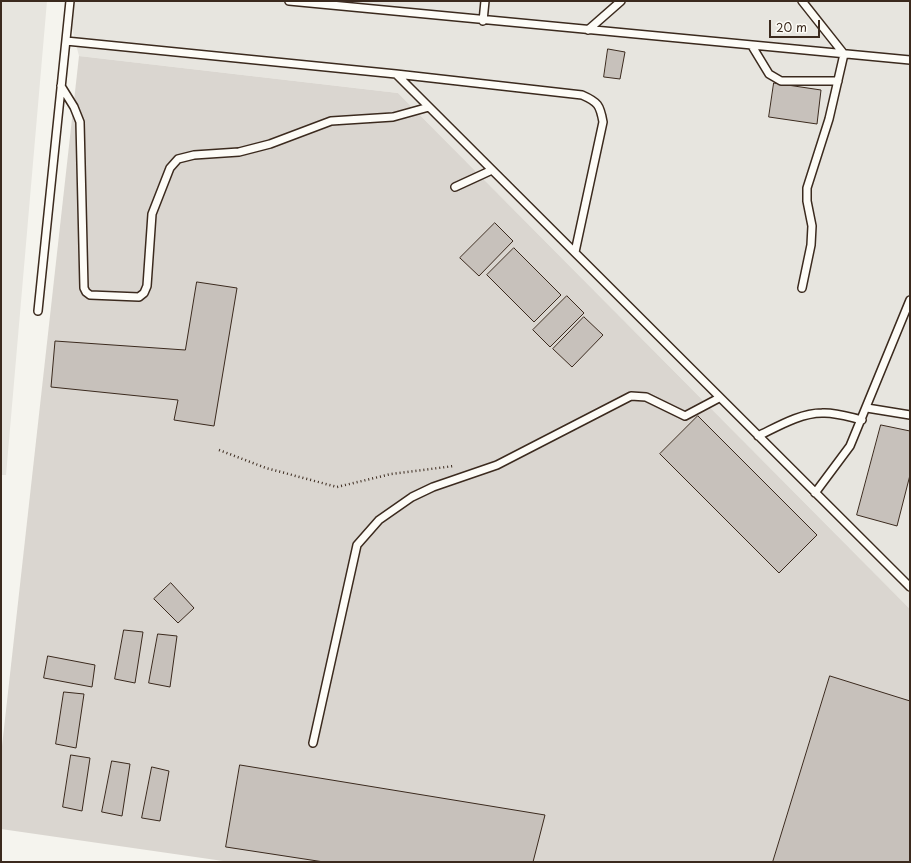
<!DOCTYPE html>
<style>
body{margin:0}
#map{position:relative;width:911px;height:863px;overflow:hidden;background:#f5f4ee;font-family:"Playpen Sans",sans-serif}
canvas{display:block}
.frame{position:absolute;inset:0;border:2px solid #3b2a1e;pointer-events:none}
.scale{position:absolute;left:769px;top:20px;width:51px;height:18px;box-sizing:border-box;border:2px solid #3b2a1e;border-top:0;padding-left:5px;font-size:12px;line-height:14px;white-space:nowrap;color:#3b2a1e;-webkit-text-stroke:3px #fdfcf7;paint-order:stroke}
</style>
<div id="map">
<canvas width="911" height="863"></canvas>
<div class="frame"></div>
<div class="scale">20 m</div>
</div>
<script>
const ctx = document.querySelector('canvas').getContext('2d');
ctx.lineJoin = 'round';
function fillPath(path, color) { ctx.fillStyle = color; ctx.fill(path, 'evenodd'); }
function stroke(path, color, width, dash) { ctx.strokeStyle = color; ctx.lineWidth = width; ctx.lineCap = dash ? 'butt' : 'round'; ctx.setLineDash(dash || []); ctx.stroke(path); }
fillPath(new Path2D(`
 M1,1h46l-41,474h-5z
 M65,1h845v608l-512,-516 -319,-37z`), '#e7e5df');
fillPath(new Path2D(`
 M79,56l319,37 512,516v253h-680l-229,-33v-74z`), '#dad6d0');
const building = new Path2D(`
 M608,49l17,3 -5,27 -16,-2z
 M774,83l47,7 -4,34 -48,-7z
 M495,223l18,18 -34,35 -19,-18z
 M514,248l47,47 -27,27 -47,-47z
 M197,282l40,6 -23,138 -40,-6 4,-20 -127,-13 4,-46 130,9z
 M567,296l17,17 -34,34 -17,-17z
 M584,317l19,18 -31,32 -19,-18z
 M698,416l119,119 -38,38 -119,-119z
 M881,425l29,6v44l-13,51 -40,-11z
 M171,583l23,25 -16,15 -24,-24z
 M124,630l19,2 -8,51 -20,-4z
 M158,634l19,2 -7,51 -21,-4z
 M48,656l47,9 -3,22 -48,-9z
 M830,676l80,25v161h-137z
 M64,692l20,2 -8,54 -20,-4z
 M71,755l19,3 -8,53 -19,-4z
 M112,761l18,3 -8,52 -20,-4z
 M240,765l305,50 -12,47h-209l-98,-15z
 M152,767l17,4 -9,50 -18,-3z`);
fillPath(building, '#c7c1bb');
stroke(building, '#3b2a1e', 1);
const service = new Path2D(`
 M289,1l621,59
 M802,1l42,53 -15,65 -22,69v13l5,25 -1,19 -9,43
 M483,21l2,-20
 M588,30l33,-29
 M66,41l330,33 514,513
 M752,46l17,28 12,7h57
 M396,74l186,21c16,7 18,10 21,27l-28,130
 M61,86l13,21 6,15 4,166 2,4 4,3 49,2 5,-4 3,-7 5,-72 18,-46 8,-9 16,-4 45,-3 31,-8 61,-23 62,-4 36,-10
 M455,187l37,-17
 M38,311l32,-310
 M867,408l43,7
 M758,436c19,-9 42,-23 64,-23 13,-1 27,4 40,7
 M815,493l35,-47 60,-146
 M313,743l44,-198 22,-25 33,-23 21,-10 64,-22 134,-69 15,1 39,19 34,-18`);
stroke(service, '#3b2a1e', 10);
stroke(new Path2D(`
 M219,450l47,18 71,19 54,-13 63,-8`), '#3b2a1e', 2.5, [1, 3]);
stroke(service, '#fdfcf7', 7);
</script>
